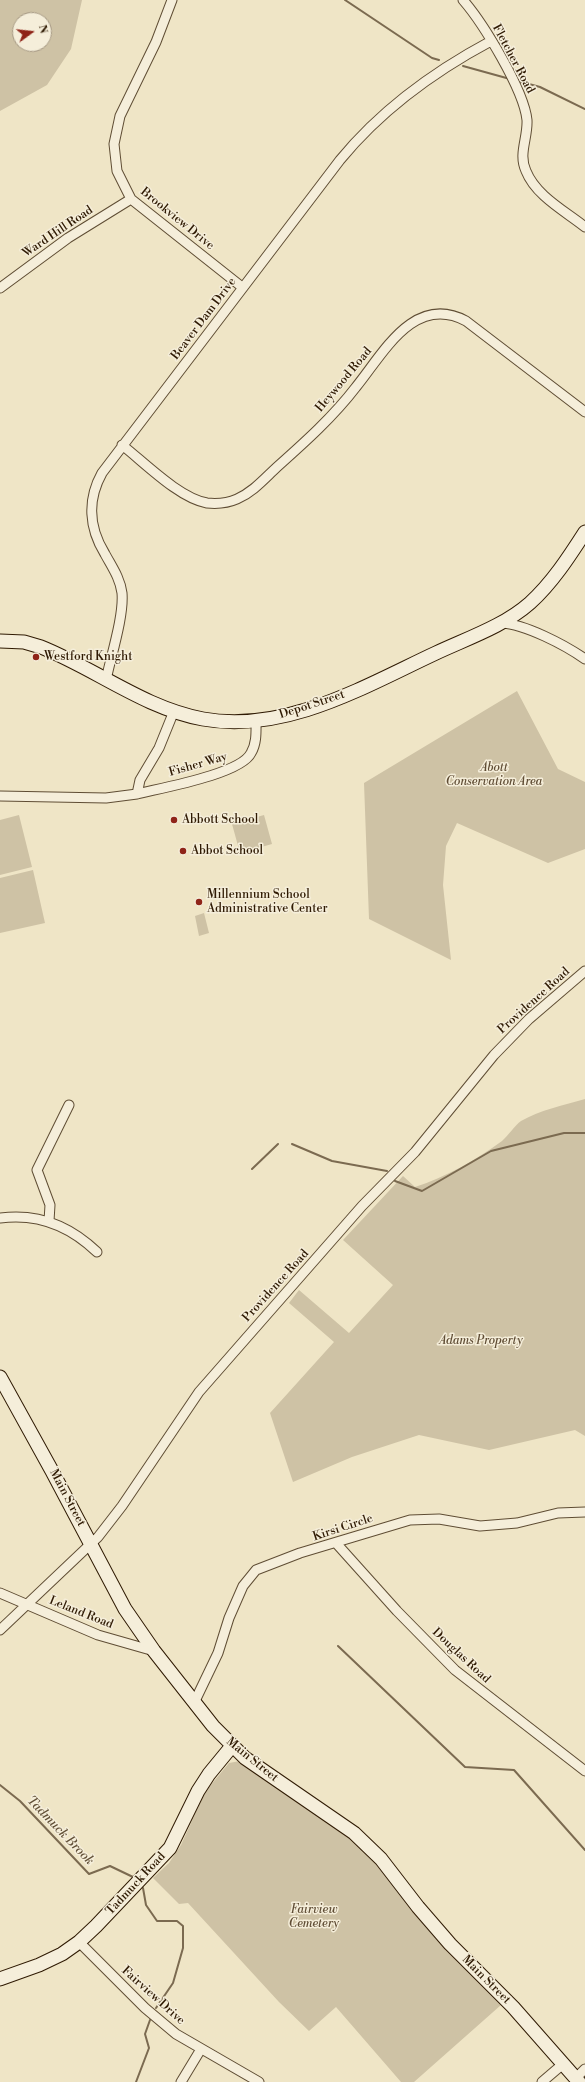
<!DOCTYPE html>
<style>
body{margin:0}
#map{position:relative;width:585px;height:2082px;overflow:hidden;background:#efe5c6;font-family:"Libre Bodoni",serif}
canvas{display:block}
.north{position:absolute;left:12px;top:12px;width:40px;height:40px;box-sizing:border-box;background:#f5eeda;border:1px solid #a69984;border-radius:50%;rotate:75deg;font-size:11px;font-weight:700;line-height:16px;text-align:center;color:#2f1a03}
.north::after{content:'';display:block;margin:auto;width:14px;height:18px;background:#8f2418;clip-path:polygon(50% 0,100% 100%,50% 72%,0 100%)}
</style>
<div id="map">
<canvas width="585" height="2082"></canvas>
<div class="north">N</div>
</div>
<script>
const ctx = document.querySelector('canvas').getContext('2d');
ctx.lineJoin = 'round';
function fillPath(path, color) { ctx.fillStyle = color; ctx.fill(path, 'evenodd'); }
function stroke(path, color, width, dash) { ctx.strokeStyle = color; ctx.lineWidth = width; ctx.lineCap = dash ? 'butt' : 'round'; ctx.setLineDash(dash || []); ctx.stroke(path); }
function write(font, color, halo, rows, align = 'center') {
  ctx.font = font + ' "Libre Bodoni",serif'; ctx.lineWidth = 3; ctx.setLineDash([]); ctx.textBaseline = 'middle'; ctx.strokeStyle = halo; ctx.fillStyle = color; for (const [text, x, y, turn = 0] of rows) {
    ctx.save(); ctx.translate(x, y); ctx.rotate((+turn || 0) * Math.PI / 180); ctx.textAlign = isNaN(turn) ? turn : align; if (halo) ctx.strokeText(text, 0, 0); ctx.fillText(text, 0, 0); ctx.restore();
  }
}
fillPath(new Path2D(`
 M0,0h82l-11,49 -24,36 -47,26zM20,20h24v24h-24z
 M517,691l41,78 27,13v67l-37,14 -91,-40 -11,23 -3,39 8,75 -82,-41 -5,-136z
 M19,815l13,52 -32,8v-55z
 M264,815l8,29 -32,9 -8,-29z
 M33,870l12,53 -45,10v-55z
 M204,913l5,20 -10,3 -4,-20z
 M585,1099v337l-10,-6 -86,20 -70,-15 -67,22 -59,25 -23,-69 64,-71 -45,-39 10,-13 50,43 44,-48 -50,-45 60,-64 12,11c31,-10 61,-27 87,-46 7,-6 12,-15 19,-20 19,-11 43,-16 64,-22z
 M240,1761l100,67 28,24 97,115 36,38 -87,77h-13l-65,-75 -27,24 -30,-29 -91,-99 -9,1 -26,-26 16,-15 12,-18 24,-53 24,-29z`), '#cec2a5');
stroke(new Path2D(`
 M345,0l87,58 7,2
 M463,66l47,13
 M518,81l22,6 45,22
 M292,1144l40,17 55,10
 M252,1169l26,-25
 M395,1181l27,10 69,-40 73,-18h21
 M338,1646l127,121 49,3 71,80
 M0,1785l20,16 69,73 21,-8 23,11
 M143,1888l3,17 11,16h20l6,5v22l-10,35 -17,25
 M136,2082l13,-34 -4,-14 5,-14`), '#7b6a50', 2);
const street = new Path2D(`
 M172,0l-16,42 -36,74 -6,28 3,27 14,28 111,88
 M463,0c20,23 61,90 64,120 1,18 -9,34 -1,51 10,25 39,40 59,56
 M0,288l68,-50 63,-39
 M122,445c23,18 57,53 85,58 10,1 21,0 30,-4 16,-7 27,-20 40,-32 28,-25 56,-50 79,-80 27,-33 58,-94 110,-66l119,91
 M501,623c24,1 64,22 84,36
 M106,680c5,-24 18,-64 16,-87 -2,-15 -10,-26 -17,-39 -16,-26 -18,-54 -3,-81l238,-313c41,-50 93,-88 151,-119
 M137,794c24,-6 104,-20 114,-41 6,-10 5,-22 5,-33
 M0,796l106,2 31,-4 3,-14 19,-32 15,-37
 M0,1218c37,-5 70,8 97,34
 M49,1221l1,-16 -13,-35 32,-65
 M336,1543l61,68 58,59 130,101
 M0,1593l98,42 56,16
 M0,1630l98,-93 24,-31 77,-114 163,-186 53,-54 79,-97 35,-36 56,-48
 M194,1703l24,-50 11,-35 14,-32 13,-16 44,-17 110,-33 29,-1 41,7 37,-3 41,-10 27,-1
 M79,1942l66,66 31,26 83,48
 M576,2078l9,-9
 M181,2082l20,-33
 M542,2082l21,-18`);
const secondary = new Path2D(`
 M0,641l24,1 17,5c55,22 103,61 162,72 82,15 162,-33 233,-66 32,-15 68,-27 94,-50 22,-20 39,-46 55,-71
 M0,1377l52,94 73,138 29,42 59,75 32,32 109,75 27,26 37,48 32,37 63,63 66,75
 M0,1979l39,-14 23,-11 17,-12 17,-16 74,-78 28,-57 11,-17 23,-28`);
stroke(street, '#5f4d34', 11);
stroke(secondary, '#2f1a03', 15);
stroke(street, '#f5eeda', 9);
stroke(secondary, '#f5eeda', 13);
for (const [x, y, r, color] of [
 [36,657,4,"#8f2418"],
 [174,820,4,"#8f2418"],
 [183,851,4,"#8f2418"],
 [199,902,4,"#8f2418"]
]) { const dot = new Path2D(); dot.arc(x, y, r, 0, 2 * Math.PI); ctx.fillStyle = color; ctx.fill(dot); stroke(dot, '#f5eeda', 1.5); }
write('12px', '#2f1a03', '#f5eeda', [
 ["Fletcher Road",513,59,62],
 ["Brookview Drive",177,219,39],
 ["Ward Hill Road",58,232,-34],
 ["Beaver Dam Drive",204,319,-53],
 ["Heywood Road",344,380,-50],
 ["Depot Street",312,705,-18],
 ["Fisher Way",198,765,-16],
 ["Providence Road",534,1001,-42],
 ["Providence Road",276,1286,-48],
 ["Main Street",67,1498,62],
 ["Kirsi Circle",343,1528,-18],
 ["Leland Road",81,1613,22],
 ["Douglas Road",461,1656,43],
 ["Main Street",252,1760,39],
 ["Tadmuck Road",136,1884,-47],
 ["Main Street",486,1980,45],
 ["Fairview Drive",153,1996,42]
]);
write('12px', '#2f1a03', '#f5eeda', [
 ["Westford Knight",44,657],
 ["Abbott School",182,820],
 ["Abbot School",191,851],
 ["Millennium School",207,895],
 ["Administrative Center",207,909]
], 'left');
write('italic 12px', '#5f4c34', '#f5eeda', [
 ["Abott",494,768],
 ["Conservation Area",494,782],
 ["Adams Property",481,1341],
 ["Fairview",314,1910],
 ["Cemetery",314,1924]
]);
write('italic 13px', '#625037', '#f5eeda', [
 ["Tadmuck Brook",60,1831,46]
]);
</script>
